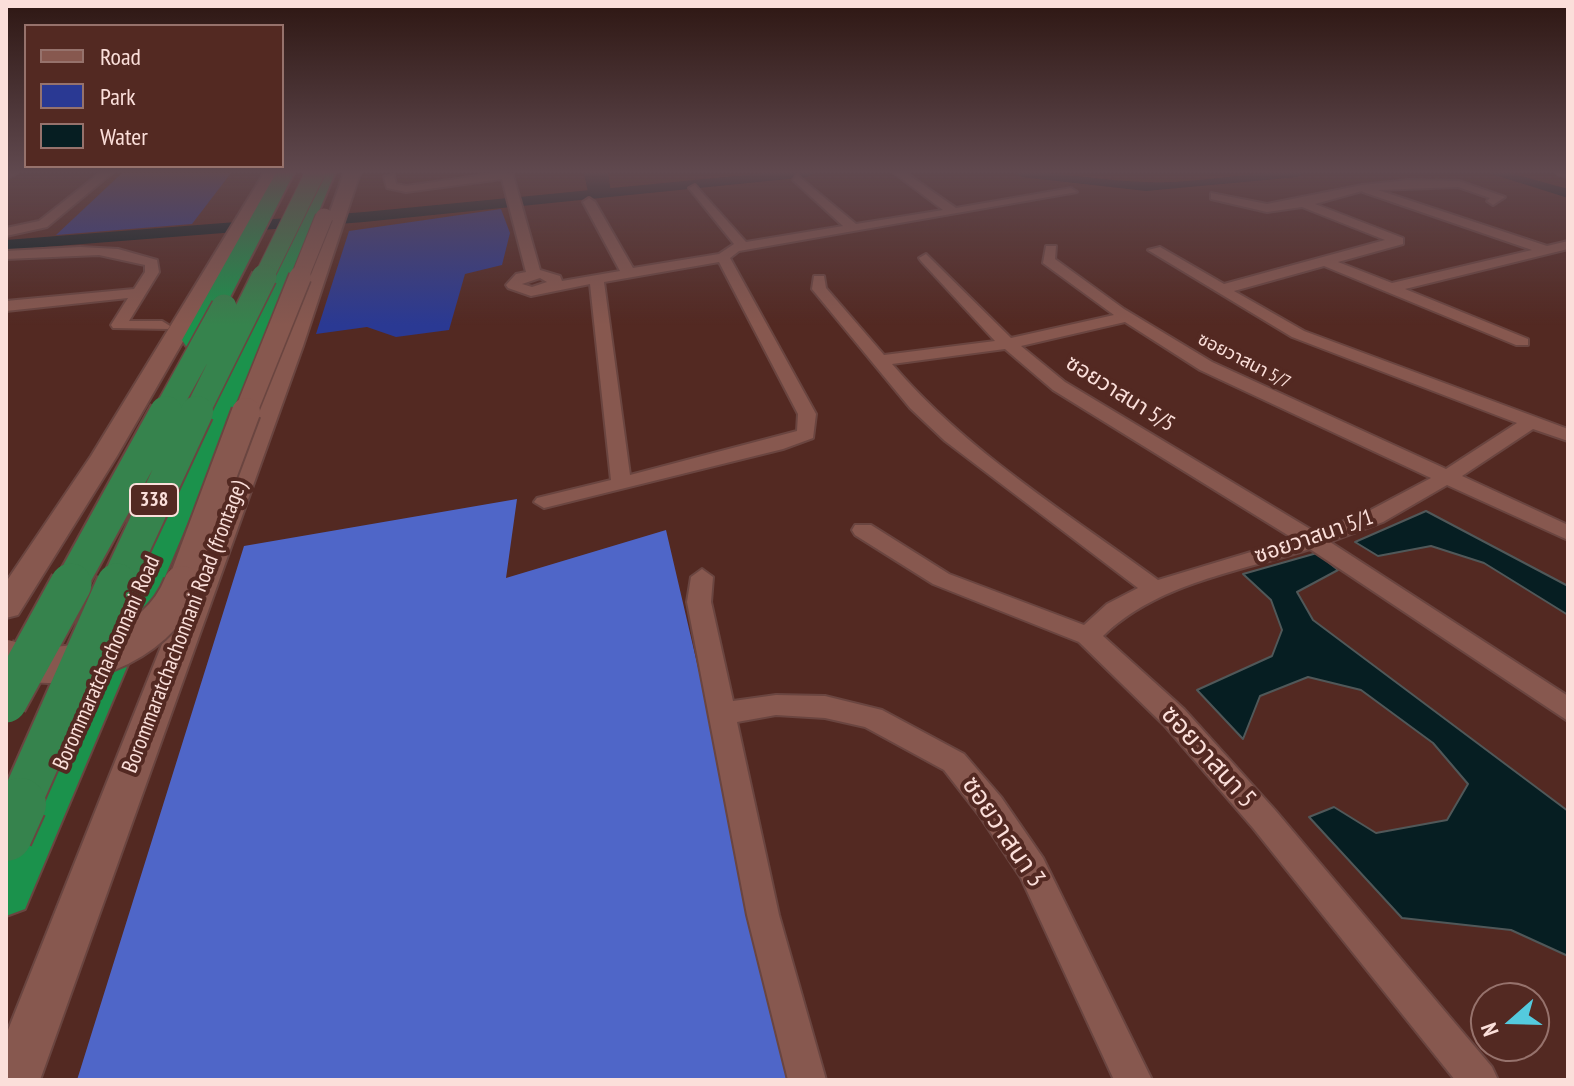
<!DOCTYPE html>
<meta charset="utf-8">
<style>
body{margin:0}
#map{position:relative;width:1574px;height:1086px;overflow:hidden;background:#532922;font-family:"PT Sans Narrow",sans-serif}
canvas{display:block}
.frame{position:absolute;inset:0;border:8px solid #fbdfda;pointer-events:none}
.legend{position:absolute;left:24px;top:24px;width:260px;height:144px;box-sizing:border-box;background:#532922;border:2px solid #96726c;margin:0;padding:10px 14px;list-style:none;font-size:24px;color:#fbdfda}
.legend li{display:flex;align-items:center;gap:16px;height:40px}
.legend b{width:40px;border:2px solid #96726c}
.north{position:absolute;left:1470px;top:982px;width:80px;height:80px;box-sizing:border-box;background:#532922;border:2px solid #96726c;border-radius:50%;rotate:250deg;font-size:22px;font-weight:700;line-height:32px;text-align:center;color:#fbdfda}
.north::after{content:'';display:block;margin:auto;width:28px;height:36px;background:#54cade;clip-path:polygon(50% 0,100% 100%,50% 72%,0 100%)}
</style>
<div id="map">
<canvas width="1574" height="1086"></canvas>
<div class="frame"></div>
<ul class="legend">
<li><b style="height:10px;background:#87584f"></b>Road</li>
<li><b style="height:22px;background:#2a3993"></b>Park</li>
<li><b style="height:22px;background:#061e22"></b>Water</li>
</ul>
<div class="north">N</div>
</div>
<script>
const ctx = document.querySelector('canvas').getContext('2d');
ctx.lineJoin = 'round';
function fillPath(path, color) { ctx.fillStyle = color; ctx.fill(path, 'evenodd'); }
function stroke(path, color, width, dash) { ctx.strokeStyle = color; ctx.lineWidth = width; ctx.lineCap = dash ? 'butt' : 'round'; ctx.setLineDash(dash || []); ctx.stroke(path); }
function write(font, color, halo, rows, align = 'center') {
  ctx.font = font + ' "PT Sans Narrow","Noto Sans Thai",sans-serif'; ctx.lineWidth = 8; ctx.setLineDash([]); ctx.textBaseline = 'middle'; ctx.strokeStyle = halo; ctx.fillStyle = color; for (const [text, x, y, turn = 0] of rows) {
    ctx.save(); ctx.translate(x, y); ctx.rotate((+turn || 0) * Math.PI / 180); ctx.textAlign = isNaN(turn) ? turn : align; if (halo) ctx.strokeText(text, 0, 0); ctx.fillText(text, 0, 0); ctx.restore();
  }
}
fillPath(new Path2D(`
 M122,173h109l-39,51 -136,11z
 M501,209l9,24 -8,32 -37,9 -16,56 -53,7 -29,-10 -51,7 33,-103z`), '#2a3993');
fillPath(new Path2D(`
 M517,499l-11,79 160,-48 128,550h-717l167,-534z`), '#4f66c8');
const water = new Path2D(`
 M1426,511l142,75v29l-84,-52 -53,-17 -53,10 -23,-14z
 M1317,553l21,17 -41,22 16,28 255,191v145l-57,-26 -109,-12 -93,-101 25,-10 42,26 71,-13 21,-36 -35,-41 -72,-53 -53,-13 -48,19 -17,43 -46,-49 75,-34 10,-26 -11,-30 -28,-26z`);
fillPath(water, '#061e22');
stroke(water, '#505859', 2);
fillPath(new Path2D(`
 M767,173h47l-7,4 -443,45 -358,28v-10l358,-28z
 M1015,173c43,-2 86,8 129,9 53,3 107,-12 160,-9l-7,4 -151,14 -124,-14z
 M1489,173h21l58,16v9z`), '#061e22');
fillPath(new Path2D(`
 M584,173h24l3,19 -4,5h-18z`), '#061e22');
const minor = new Path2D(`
 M6,173h11l-11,6z
 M100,173h12l-65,54 -41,9v-8l33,-7z
 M499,173l14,2 27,95 20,6 2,5 58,-10 -37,-69 6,-4 6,4 38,66 86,-14 15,-10 -45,-56 6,-3 51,57 97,-16 -50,-46 4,-5 59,49 87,-14 -49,-37h12l50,35 115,-20 6,4 -338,59 -9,7 86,156 -3,24 -30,11 -239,59 -10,-6 3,-4 74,-18 -21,-196 -59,12 -23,-8 -2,-3 10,-11 10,-2 -24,-93 -96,13 -19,-4 -3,-11 10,-2 2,9 10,2zM719,262l79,152 -1,17 -167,44 -26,-193zM540,278l7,4 -15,5 -10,-3z
 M1557,173h11v4l-9,-2z
 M1408,180l51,1 46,16 -12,8 -6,-4 3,-3 -32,-11 -80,3 169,56 21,-5v8l-163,40 123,50v6h-12l-192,-79 -90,25 70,40 264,98v12l-35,-12 -71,47 106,49v15l-121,-55 -64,37 -53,20 238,154v25l-258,-172c-69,22 -153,34 -207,87l81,73 91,101 217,257 6,13h-43l-202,-252 -89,-103 -85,-83 -146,-58 -78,-49 -3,-5 3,-5h16l78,49 135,51 23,-21 31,-16 -193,-147 -35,-33 -98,-119 2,-13h10l2,12 58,67 111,-14 -74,-80 -2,-3 7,-4 85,84 103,-23 -71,-52 3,-17h10l-1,13 69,50 88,53 234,107 71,-46 -225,-86 -144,-87 12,-3 64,37 161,-44 -83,-33 -35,5 -56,-13v-6l56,11 95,-19zM1362,191l1,1 169,58 -140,33 -54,-21 65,-18v-6l-88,-34zM1125,322l75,48 231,108 -64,34 -52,20 -250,-150 -44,-36zM1005,349l48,41 241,149 -136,41c-91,-67 -192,-129 -266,-216z
 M80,247l38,2 39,11 2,12 -30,49h33l8,5 -2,3 -55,-1 -2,-3 17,-27 -122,13v-10l128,-12 11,-17v-7l-46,-10 -93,4v-8z
 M702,569l11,8 -2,25 22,99 43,-6 49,1 57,14 82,44 37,43 42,61 109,222h-38l-93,-202 -42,-63 -35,-45 -79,-43 -40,-9 -49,-3 -39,7 42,193 47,165h-38l-41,-165 -60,-313 4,-25z`);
const secondary = new Path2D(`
 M264,173h16l-163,283 -99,159 -12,3v-36l85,-126z
 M344,173h16l-57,173 -263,734h-34v-45l275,-689z`);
const trunk = new Path2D(`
 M276,173h18l-86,167 -4,6h-18l-4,-6z
 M317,173h18l-310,736 -19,7v-82z`);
stroke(minor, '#6a4540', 4);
stroke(secondary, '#6a4540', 4);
stroke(trunk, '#6a4540', 4);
fillPath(minor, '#87584f');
fillPath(secondary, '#87584f');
fillPath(trunk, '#1b924c');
const secondaryBridgeFar3 = new Path2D(`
 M299,279l25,-62`);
const secondaryBridgeFar2 = new Path2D(`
 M245,414l55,-137`);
const secondaryBridgeFar1 = new Path2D(`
 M181,586l65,-174`);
const secondaryBridge = new Path2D(`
 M6,658c61,22 152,-10 176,-74`);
const primaryBridgeFar4 = new Path2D(`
 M263,279l52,-106`);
const primaryBridgeFar3 = new Path2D(`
 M165,414l59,-107
 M196,414l68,-137`);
const primaryBridgeFar2 = new Path2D(`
 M70,586l96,-174
 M116,586l81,-174`);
const primaryBridgeFar1 = new Path2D(`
 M6,702l65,-118
 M19,806l98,-222`);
const primaryBridge = new Path2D(`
 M6,835l14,-31`);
stroke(secondaryBridgeFar3, '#6a4540', 19, []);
stroke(secondaryBridgeFar2, '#6a4540', 25, []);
stroke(secondaryBridgeFar1, '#6a4540', 32, []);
stroke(secondaryBridge, '#6a4540', 40, []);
stroke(primaryBridgeFar4, '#6a4540', 21, []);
stroke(primaryBridgeFar3, '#6a4540', 28, []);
stroke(primaryBridgeFar2, '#6a4540', 36, []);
stroke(primaryBridgeFar1, '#6a4540', 45, []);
stroke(primaryBridge, '#6a4540', 56, []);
stroke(secondaryBridgeFar3, '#87584f', 17);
stroke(secondaryBridgeFar2, '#87584f', 22);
stroke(secondaryBridgeFar1, '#87584f', 28);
stroke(secondaryBridge, '#87584f', 36);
stroke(primaryBridgeFar4, '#36834d', 19);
stroke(primaryBridgeFar3, '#36834d', 25);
stroke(primaryBridgeFar2, '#36834d', 32);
stroke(primaryBridgeFar1, '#36834d', 41);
stroke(primaryBridge, '#36834d', 52);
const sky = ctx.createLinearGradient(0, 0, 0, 325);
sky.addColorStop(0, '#2e1713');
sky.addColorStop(0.53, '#60494f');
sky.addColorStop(1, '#60494f00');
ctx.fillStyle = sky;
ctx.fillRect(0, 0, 1574, 325);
write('18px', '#fbdfda', '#532922', [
 ["ซอยวาสนา 5/7",1244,361,27]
]);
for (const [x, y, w] of [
 [154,500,48]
]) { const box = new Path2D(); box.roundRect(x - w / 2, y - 16, w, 32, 6); ctx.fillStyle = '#532922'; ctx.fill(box); stroke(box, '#fbdfda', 2); }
write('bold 20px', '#fbdfda', null, [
 ["338",154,500]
]);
write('22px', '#fbdfda', '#532922', [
 ["ซอยวาสนา 5/5",1120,394,32],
 ["ซอยวาสนา 5/1",1314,537,-19],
 ["Borommaratchachonnani Road (frontage)",185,627,-69],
 ["Borommaratchachonnani Road",107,663,-66]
]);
write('26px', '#fbdfda', '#532922', [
 ["ซอยวาสนา 5",1208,757,48],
 ["ซอยวาสนา 3",1003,832,56]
]);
</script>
